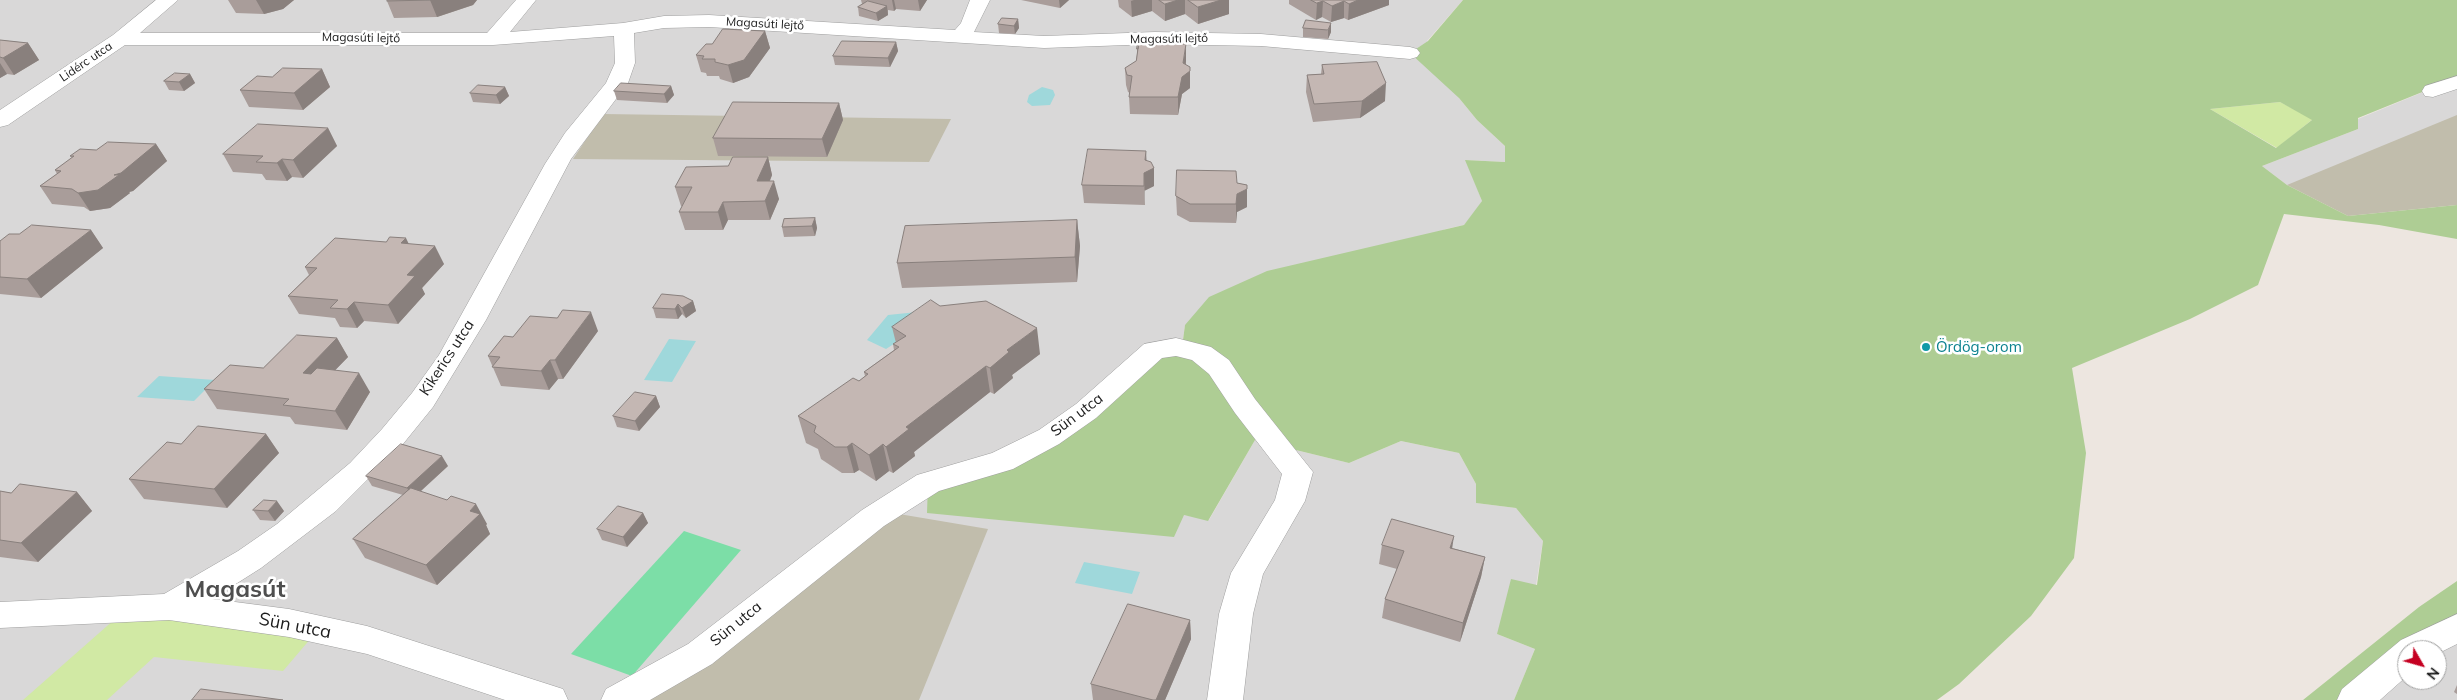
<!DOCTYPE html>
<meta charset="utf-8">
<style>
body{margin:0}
#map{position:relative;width:2457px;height:700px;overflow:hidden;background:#ede6e0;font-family:Mulish,sans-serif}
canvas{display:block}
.north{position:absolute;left:2397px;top:640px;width:50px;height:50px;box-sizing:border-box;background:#fff;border:1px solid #a4a4a4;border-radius:50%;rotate:128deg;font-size:14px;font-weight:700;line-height:20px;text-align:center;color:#1b1b1b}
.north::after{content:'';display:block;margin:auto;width:18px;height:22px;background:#c50021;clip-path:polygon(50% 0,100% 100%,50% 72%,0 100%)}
</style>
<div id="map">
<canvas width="2457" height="700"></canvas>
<div class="north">N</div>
</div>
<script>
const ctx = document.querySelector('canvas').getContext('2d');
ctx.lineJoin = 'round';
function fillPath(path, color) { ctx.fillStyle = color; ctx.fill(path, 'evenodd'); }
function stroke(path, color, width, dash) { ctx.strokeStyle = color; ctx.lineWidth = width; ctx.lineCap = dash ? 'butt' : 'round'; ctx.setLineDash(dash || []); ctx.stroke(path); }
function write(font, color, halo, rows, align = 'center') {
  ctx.font = font + ' Mulish,sans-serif'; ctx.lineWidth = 5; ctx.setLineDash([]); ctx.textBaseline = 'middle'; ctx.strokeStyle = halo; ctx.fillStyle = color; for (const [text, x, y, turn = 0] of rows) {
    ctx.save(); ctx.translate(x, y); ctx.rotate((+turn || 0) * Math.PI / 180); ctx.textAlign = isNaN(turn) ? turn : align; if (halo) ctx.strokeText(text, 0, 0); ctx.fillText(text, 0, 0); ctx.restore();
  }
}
fillPath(new Path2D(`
 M0,0h1463l-36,41 32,57 18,22 28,26 1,16 -40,-2 16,41 -6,11 -12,13 -18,4 -261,96 -2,15 -29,10 30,165 25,5 46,-80 94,23 52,-22 58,12 17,31v19l40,5 27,33 -7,44 -39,49 38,15 -21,51h-1514z
 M2457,78v127l-170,-20 -25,-19 96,-37v-10z
 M2457,627v73h-102l52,-45v25h30v-30z`), '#d9d8d8');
fillPath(new Path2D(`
 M603,114l348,5 -22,43 -356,-3z
 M2457,115v90l-109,11 -61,-31z
 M899,514l89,15 -69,171h-278z`), '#c1bdac');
fillPath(new Path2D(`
 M2280,102l33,17 -36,29 -67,-39z
 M181,615l131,22 -29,34 -129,-14 -47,43h-84l92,-81z`), '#d1e9a4');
fillPath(new Path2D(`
 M1463,0h994v78l-99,40v11l-96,37 25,19 61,31 109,-11v34l-78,-14 -95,-11 -26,71 -68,34 -118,49 14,85 -12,105 -43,58 -72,68 -22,16h-423l21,-51 -38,-15 14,-55 26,6 6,-44 -27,-33 -40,-5v-19l-17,-31 -58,-12 -52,22 -94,-23 -47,81 -24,-6 -10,22 -247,-24 1,-30 74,-22 152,-111 29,-10 2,-15 24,-28 58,-26 197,-46 18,-24 -17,-41 40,2v-16l-28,-26 -18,-22 -49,-45 18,-12zM2280,102l32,18 -36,28 -66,-39z
 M2457,581v46l-50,23 -52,50h-52l116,-93z`), '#aecd94');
fillPath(new Path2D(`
 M684,531l57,19 -109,126 -61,-22z`), '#7cdea7');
fillPath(new Path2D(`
 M1042,87l11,3 2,5 -5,10 -18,1 -5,-4 2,-7z
 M917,312l9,11 -40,26 -19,-9 21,-25z
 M669,339l27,2 -24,41 -28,-2z
 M159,376l56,4 -21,21 -57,-4z
 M1084,562l56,10 -8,22 -57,-11z`), '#9fd8db');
const minor = new Path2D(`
 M156,0h22l-38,33h347l29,-33h20l-26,32 113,-9 41,-7 45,-1 246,15 6,-7 9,-23h20l-16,32 70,4 111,-4 106,2 149,13 7,2 3,4 -3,4 -7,2 -149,-13 -106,-2 -111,4 -335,-21 -45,1 -30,5 1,30 -7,20 -57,76 -85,161 -53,87 -30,37 -67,67 -75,57 -49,31 77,10 78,17 196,63 5,11h-63l-138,-46 -78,-17 -120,-17 -169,8v-26l164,-8 74,-43 39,-27 73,-61 32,-34 30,-36 27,-38 106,-191 20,-31 41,-50 9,-20 -1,-27 -121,9h-368l-117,80 -8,2v-17l113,-75z
 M2457,76v13l-24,8 -8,-1 -3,-5 3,-5z
 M1176,338l35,9 18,13 26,39 58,73 -8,29 -42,73 -10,40 -10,86h-36l12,-86 12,-41 44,-73 7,-26 -47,-61 -26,-39 -17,-14 -16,-4 -14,2 -66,60 -37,26 -46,25 -74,22 -55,35 -172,138 -62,36h-49l5,-11 82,-45 174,-134 55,-35 75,-22 47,-23 37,-26 68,-60z
 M2457,614v30l-20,10v-4h-30v26l-27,24h-43l5,-11 59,-49z`);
stroke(minor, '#9f9f9f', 1);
fillPath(minor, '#fff');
fillPath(new Path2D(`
 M228,0h66l-11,9 -19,5 -28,-1z
 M477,0l-4,5 -36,12 -43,1 -7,-17z
 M861,0h66l-7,11 -24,-2 -2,2 -6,-1v5l-10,6 -19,-5 -1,-9 4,-3z
 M1021,0h48l-9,8z
 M1118,0h111v14l-31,10 -13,-10 -20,7 -13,-10 -20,6 -13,-10z
 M1289,0h100v5l-41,15 -4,-2 -13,4 -9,-5 -6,3 -27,-16z
 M1018,19l1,9 -4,6 -16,-1 -1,-9z
 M1306,20l25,12 -3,7 -25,-2v-9z
 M765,31l5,17 -21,29 -16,6 -13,-4 -1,-3h-12l-1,-3 -5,-1 -5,-17 16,-11z
 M0,40l28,3 11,17 -25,15 -7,-1 -7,4z
 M896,42l2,9 -8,16 -55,-2 -2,-9z
 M1154,44l32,17v4l4,2v21l-8,6 -4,21 -48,-1 -1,-17 1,-4 -2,-1 -2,-7 -1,-17 11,-7 1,-7v-5z
 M1322,65l63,36 -25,17 -47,4 -7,-30 1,-17 14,-1z
 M322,69l8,18 -27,23 -54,-3 -9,-17 32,-13z
 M190,74l5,9 -11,8 -15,-1 -5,-9z
 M671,86l3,9 -7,8 -50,-3 -3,-9z
 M505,87l4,9 -9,8 -27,-2 -3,-9z
 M839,103l4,17 -16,37 -109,-1 -5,-18z
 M328,128l9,18 -34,32 -11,-1 -5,4 -21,-1 -4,-6 -29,-2 -10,-18z
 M156,144l11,17 -34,30 -4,1 1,1 -20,15 -20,3 -6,-4 -32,-3 -12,-18 17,-12 -2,-4 17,-12 -2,-2 26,-6z
 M1146,151v10l8,7v18l-10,5 1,14 -61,-2 -2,-18z
 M768,157l4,18 -2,6 9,18 -9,21h-42l-5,10h-38l-6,-18 3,-6h-1l-6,-19 53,-21z
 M1237,183l10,2v22l-10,5 -1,11 -46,-1 -13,-7 -1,-19z
 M815,218l2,10 -2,8 -31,1 -2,-10z
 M1077,220l3,26 -3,36 -175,6 -5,-25z
 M91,230l12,18 -62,50 -41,-4v-53l19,-7z
 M409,244l35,20 -22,24 3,6 -27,30 -34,-3 -7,7 -17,-1 -5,-9 -36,-4 -11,-18 21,-21 -4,-8z
 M693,301l3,10 -10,7 -4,-4 -4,5 -22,-1 -3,-10z
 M940,306l100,48 -28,21 1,3 -19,16 -4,-2 -76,60 1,4 -22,17 -4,-2 -13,10 -17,-11 -5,3h-12l-21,-14 -3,-10 -12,-6 -8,-27 61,-35 6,-5 -1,-4 30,-22 -1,-6 3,-1 -4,-16z
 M598,331l-35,48h-5l-9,11 -48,-4 -13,-30z
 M337,338l11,19 -13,13 35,22 -23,38 -52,-6 -5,-7 -73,-8 -13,-20 59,-21z
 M656,396l4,11 -21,24 -22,-4 -4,-11z
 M266,434l13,19 -52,55 -83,-9 -15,-20 52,-35z
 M448,466l-28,26 67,32 -1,1 4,9 -53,51 -72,-27 -12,-19 50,-44 -31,-9 -6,-10z
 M0,491l11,2 66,-1 15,19 -54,51 -38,-5z
 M253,510l31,1 -9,10 -15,-1z
 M643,513l5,10 -21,24 -25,-7 -5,-11z
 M1382,545l70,3 33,9 -4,20 -21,65 -78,-24 3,-19 12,-30 -18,-5z
 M1190,620l1,19 -26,61h-72l-2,-16z
 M2457,685v9l-3,-2z`), '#a99d9a');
fillPath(new Path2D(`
 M256,0h38l-11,9 -19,5z
 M430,0h47l-4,5 -36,12z
 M892,0h2l2,9 -2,2z
 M918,0h9l-7,11z
 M1059,0h10l-9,8z
 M1134,0h18v11l-20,6 -1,-16z
 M1178,0h7v14l-20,7v-17z
 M1221,0h8v14l-31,10v-17z
 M1358,0h31v5l-41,15 1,-16z
 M1323,1l-1,16 -6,3 1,-17z
 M1344,1v17l-13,4 1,-16z
 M887,6l1,9 -10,6 -2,-8z
 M1018,19l1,9 -4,6 -1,-8z
 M1331,23v9l-3,7v-9z
 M765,31l5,17 -21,29 -16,6 -5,-18z
 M896,42l2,9 -8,16 -2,-9z
 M28,43l11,17 -25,15 -11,-17z
 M1186,44v17l-2,14 6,-4v17l-8,6 -4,21v-18z
 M0,63l7,11 -7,4z
 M322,69l8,18 -27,23 -9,-17z
 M190,74l5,9 -11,8 -5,-9z
 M1386,83l-1,18 -25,17 2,-17z
 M671,86l3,9 -7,8 -3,-9z
 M505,87l4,9 -9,8 -4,-9z
 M839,103l4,17 -16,37 -5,-18z
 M328,128l9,18 -34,32 -10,-18z
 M156,144l11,17 -34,30 -4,1 1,1 -20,15 -20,3 -12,-18 36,-18z
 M1146,151l1,18 7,-1v18l-10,5 1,14 -1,-32z
 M768,157l4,18 -10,24 -5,-18z
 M282,159l10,18 -5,4 -10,-18z
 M774,181l5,18 -9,21 -5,-19z
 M1247,189v18l-10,5 -1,11v-19l1,-10z
 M723,202l5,18 -5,10 -5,-18z
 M815,218l2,10 -2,8 -3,-10z
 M1077,220l3,26 -3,36 -2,-25z
 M91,230l12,18 -62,50 -14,-19z
 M406,238l9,19 -14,-14z
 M435,246l9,18 -22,24 3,6 -27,30 -10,-19 19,-30z
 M693,301l3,10 -10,7 -4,-10z
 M354,302l10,19 -7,7 -10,-19z
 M678,304l4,10 -4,5 -3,-10z
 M591,312l7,19 -35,48 -8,-19z
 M1037,328l3,26 -28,21 1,3 -19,16 -4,-26 17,-18z
 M337,338l11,19 -34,35 -11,-19z
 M550,360l8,19 -9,11 -8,-19z
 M986,366l4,26 -76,60 1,4 -22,17 -7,-26 20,-20z
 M359,373l11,19 -23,38 -12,-19z
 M656,396l4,11 -21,24 -4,-10z
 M266,434l13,19 -52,55 -13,-19z
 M852,443l7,27 -5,3 -7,-26z
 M883,444l6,27 -13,10 -7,-26z
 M442,456l6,10 -35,32 -6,-10z
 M77,492l15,19 -54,51 -17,-19z
 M277,501l7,10 -9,10 -7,-10z
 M476,504l11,20 -1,1 4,9 -53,51 -11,-20 44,-54z
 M643,513l5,10 -21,24 -4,-10z
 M1454,536l-3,20 -1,-8z
 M1485,557l-4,20 -21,65 3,-19z
 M1190,620l1,19 -26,61h-9z`), '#89807d');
const building = new Path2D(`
 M388,0h43l-44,1z
 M1159,0h19l-13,4z
 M1188,0h33l-23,7z
 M1311,0h47l-9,4 -5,-3 -12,5 -9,-5 -6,2z
 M868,1l19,5 -11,7 -18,-6z
 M1002,18l16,1 -4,7 -16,-2z
 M1306,20l25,3 -3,7 -25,-2z
 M723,29l42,2 -21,29 -16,5 -13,-3v-3h-13l2,-3 -8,-1 10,-11h6z
 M0,40l28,3 -25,15 -3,-1z
 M842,41l54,1 -8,16 -55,-2z
 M1138,42h16l-1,2h-14l-1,5h-1z
 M1139,44h47l-3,19 7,4v4l-8,6 -4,20h-49l3,-21 -5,-1 -2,-7 11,-7z
 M1377,62l9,21 -24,18 -48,3 -7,-29 17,-1 -2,-9z
 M283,68l39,1 -28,24 -54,-3 17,-14 15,1z
 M175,73l15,1 -11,8 -15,-1z
 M621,83l50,3 -7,8 -50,-3z
 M478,85l27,2 -9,8 -26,-2z
 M733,102l106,1 -17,36 -109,-1z
 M258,124l70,4 -35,32 -11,-1 -5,4 -21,-1 7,-6 -40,-2z
 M108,142l48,2 -35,29 -7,2h5l-21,15 -20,3 -6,-4 -32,-3 21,-15 -6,-1 19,-14h-4l10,-7 16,1z
 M1088,149l58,2 -1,9 6,2 3,6 -10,5v13l-62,-1z
 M733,157h35l-11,24h17l-9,20 -42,1 -5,10h-39l13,-25h-17l11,-20 42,-1z
 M1177,170l59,1 1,12 10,2v4l-10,5 -1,10h-46l-14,-8z
 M815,218l-3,8 -30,1 2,-8z
 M1077,220l-2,37 -178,6 8,-37z
 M32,225l59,5 -64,49 -27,-2v-36l9,-7h10z
 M390,237l16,1 -5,5 34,3 -28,29 8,1 -27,29 -34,-3 -7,7 -17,-1 8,-8 -50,-4 29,-28 -12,-1 30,-29 51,4z
 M662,294l21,2 10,5 -11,7 -4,-4 -3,5 -22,-1z
 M931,300l9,6 46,-5 51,27 -30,22 2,2 -19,16 -4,-2 -80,61 3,2 -23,18 -3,-3 -14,11 -17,-12 -5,4h-12l-21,-15 2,-6 -18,-10 55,-38 6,3 9,-7 -4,-2 35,-25 -6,-3 13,-8 -14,-9z
 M563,310l28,2 -36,48h-5l-9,11 -49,-4 8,-10 -12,-1 16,-20 9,1 17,-21 27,2z
 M297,335l40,3 -34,35 8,1 6,-6 42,5 -24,38 -52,-6 6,-6 -85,-10 26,-24 33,3z
 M635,392l21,4 -21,25 -22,-5z
 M198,426l68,8 -52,55 -85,-10 38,-37 14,2z
 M401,444l41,12 -35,32 -41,-12z
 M20,484l57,8 -56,51 -21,-3v-49l11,2z
 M411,488l36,12 4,-4 25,8 -6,7 10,3 -54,51 -73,-26z
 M264,500l13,1 -9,10 -15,-1z
 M618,506l25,7 -20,24 -26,-8z
 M1392,519l62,17 -4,12 35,9 -22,66 -78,-24 19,-48 -22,-6z
 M1128,604l62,16 -34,80h-3l-62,-16z
 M201,689l82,11h-91z`);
fillPath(building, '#c4b7b3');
stroke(building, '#89807d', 1);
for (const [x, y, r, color] of [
 [1926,347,5,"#0f9aa8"]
]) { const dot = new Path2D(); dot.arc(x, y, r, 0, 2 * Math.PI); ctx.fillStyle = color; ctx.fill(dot); stroke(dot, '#fff', 2); }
write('12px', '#1b1b1b', '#fff', [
 ["Magasúti lejtő",765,24,3],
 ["Magasúti lejtő",361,38,1],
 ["Magasúti lejtő",1169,39,-1],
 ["Lidérc utca",86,62,-34]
]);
write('15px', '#0d838f', '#fff', [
 ["Ördög-orom",1936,347]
], 'left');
write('15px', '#1b1b1b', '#fff', [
 ["Kikerics utca",447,358,-57],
 ["Sün utca",1077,415,-37],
 ["Sün utca",736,624,-39]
]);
write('18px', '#1b1b1b', '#fff', [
 ["Sün utca",295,626,11]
]);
write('bold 24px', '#4e4e4e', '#fff', [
 ["Magasút",235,590]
]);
</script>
